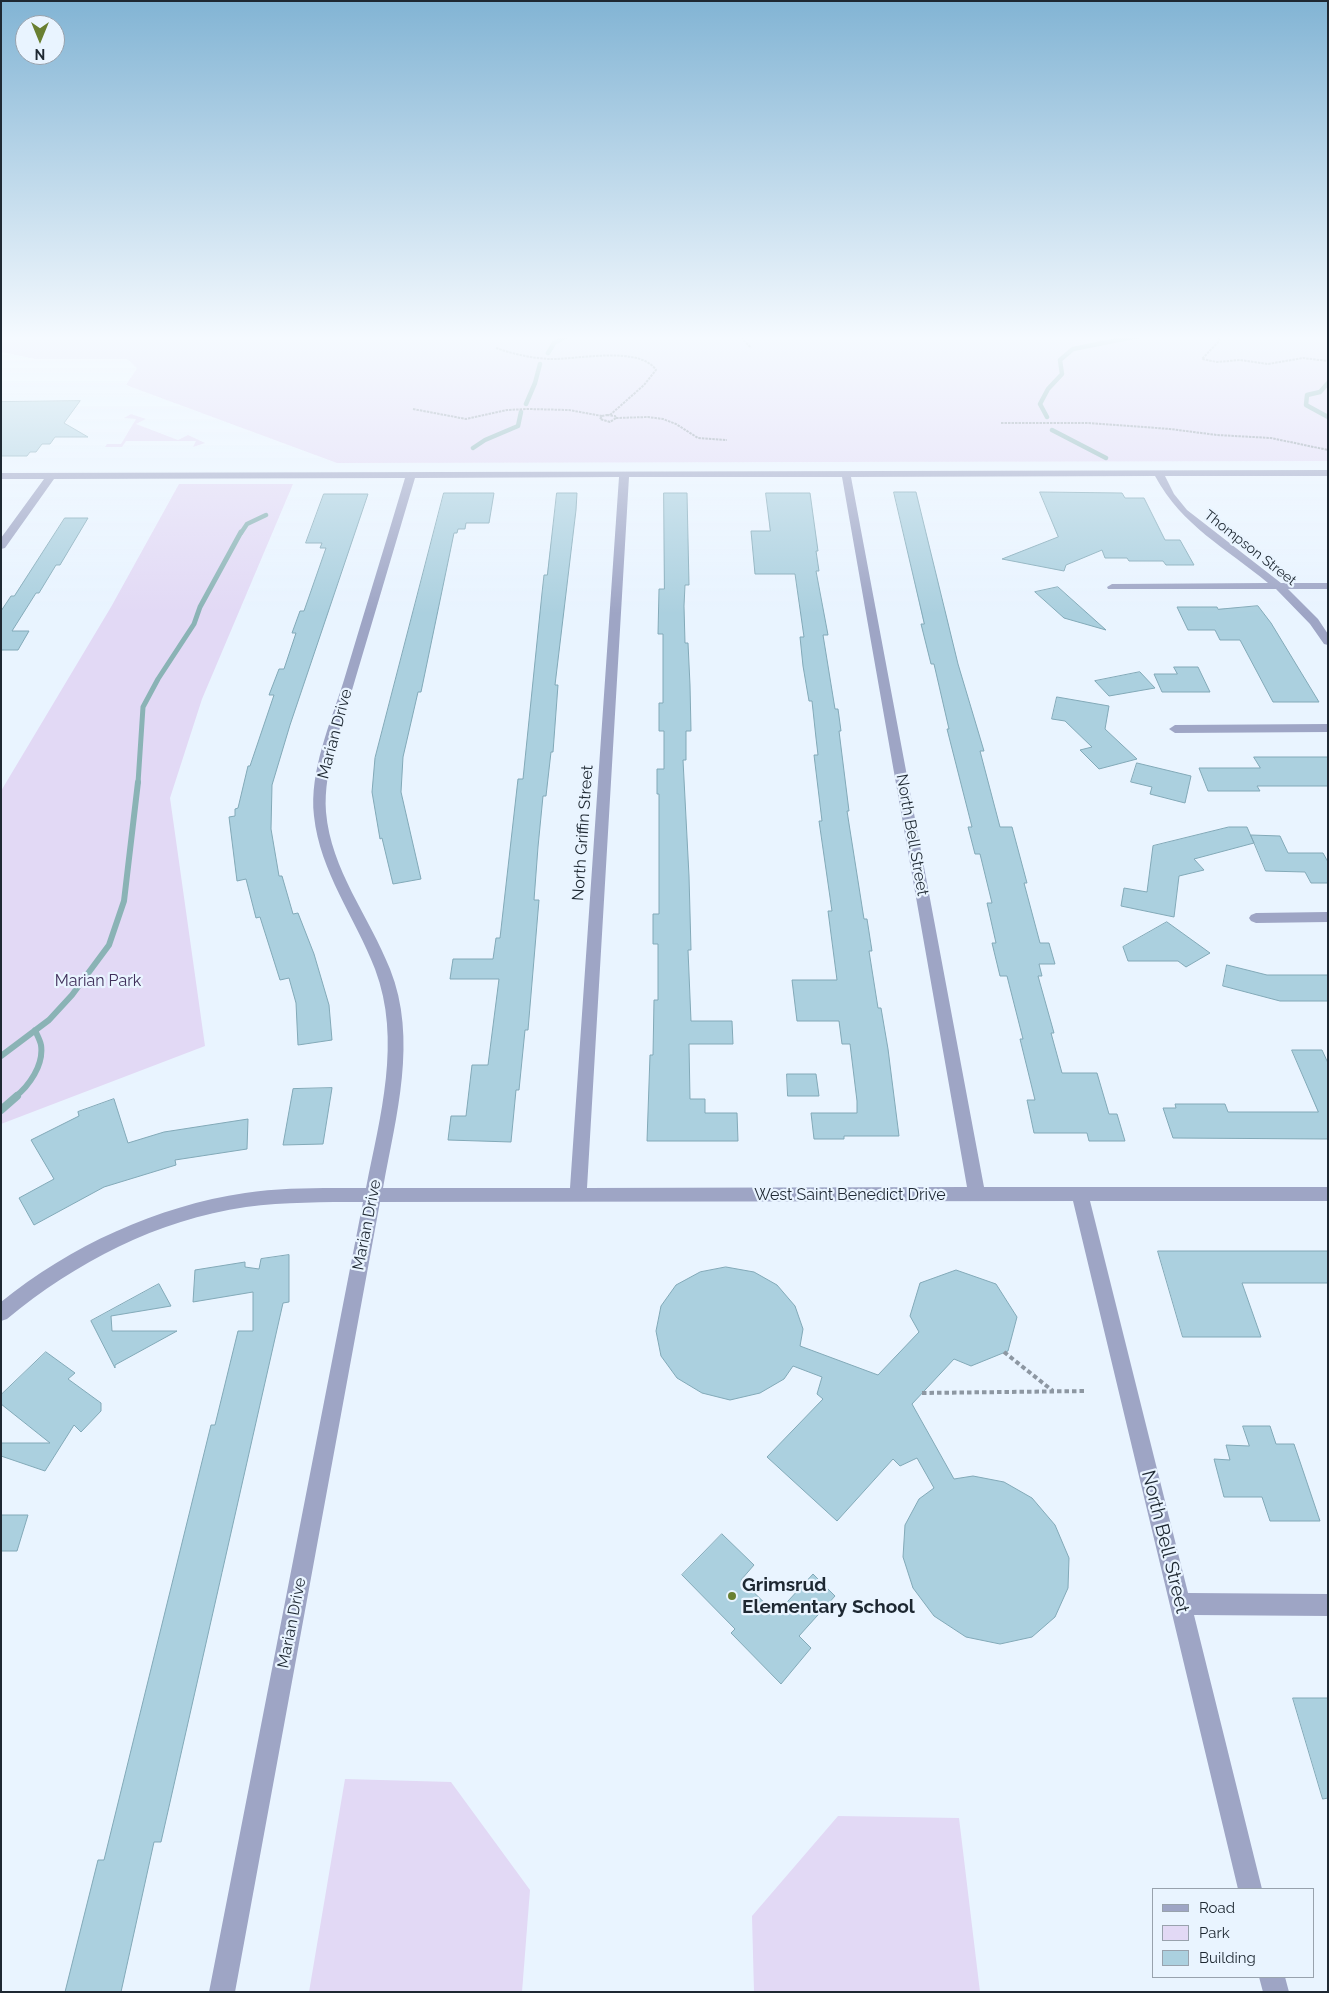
<!DOCTYPE html>
<style>
body{margin:0}
#map{position:relative;width:1329px;height:1993px;overflow:hidden;background:#e9f4ff;font-family:Raleway,sans-serif}
canvas{display:block}
.frame{position:absolute;inset:0;border:2px solid #1e2832;pointer-events:none}
.legend{position:absolute;left:1152px;top:1888px;width:162px;height:90px;box-sizing:border-box;background:#e9f4ff;border:1px solid #98a2ad;margin:0;padding:6px 9px;list-style:none;font-size:15px;color:#1e2832}
.legend li{display:flex;align-items:center;gap:10px;height:25px}
.legend b{width:25px;border:1px solid #98a2ad}
.north{position:absolute;left:15px;top:15px;width:50px;height:50px;box-sizing:border-box;background:#e9f4ff;border:1px solid #98a2ad;border-radius:50%;rotate:180deg;font-size:14px;font-weight:700;line-height:20px;text-align:center;color:#1e2832}
.north::after{content:'';display:block;margin:auto;width:18px;height:22px;background:#698032;clip-path:polygon(50% 0,100% 100%,50% 72%,0 100%)}
</style>
<div id="map">
<canvas width="1329" height="1993"></canvas>
<div class="frame"></div>
<ul class="legend">
<li><b style="height:6px;background:#9ea5c5"></b>Road</li>
<li><b style="height:14px;background:#e2d9f5"></b>Park</li>
<li><b style="height:14px;background:#abd0df"></b>Building</li>
</ul>
<div class="north">N</div>
</div>
<script>
const ctx = document.querySelector('canvas').getContext('2d');
ctx.lineJoin = 'round';
function fillPath(path, color) { ctx.fillStyle = color; ctx.fill(path, 'evenodd'); }
function stroke(path, color, width, dash) { ctx.strokeStyle = color; ctx.lineWidth = width; ctx.lineCap = dash ? 'butt' : 'round'; ctx.setLineDash(dash || []); ctx.stroke(path); }
function write(font, color, halo, rows, align = 'center') {
  ctx.font = font + ' Raleway,sans-serif'; ctx.lineWidth = 4.5; ctx.setLineDash([]); ctx.textBaseline = 'middle'; ctx.strokeStyle = halo; ctx.fillStyle = color; for (const [text, x, y, turn = 0] of rows) {
    ctx.save(); ctx.translate(x, y); ctx.rotate((+turn || 0) * Math.PI / 180); ctx.textAlign = isNaN(turn) ? turn : align; if (halo) ctx.strokeText(text, 0, 0); ctx.fillText(text, 0, 0); ctx.restore();
  }
}
fillPath(new Path2D(`
 M1,335h1327v126l-991,2 -211,-78 11,-17 -10,-9h-92l-34,-7z
 M131,414l15,5 -10,5 42,16 10,-5 17,8 -12,4 3,-6h-70l-4,6h-17l2,-3h14l15,-25 -12,-1z
 M179,484h114l-91,215 -32,99 35,248 -204,78v-333l110,-184z
 M345,1779l106,3 79,108 -8,102h-213z
 M838,1816l121,2 21,174h-226l-2,-76z`), '#e2d9f5');
stroke(new Path2D(`
 M548,353l6,-10 15,-8
 M1328,383l-8,9 -13,3 -1,10 22,12
 M526,404l9,-21 5,-19
 M1047,417l-7,-13 8,-15 14,-15 -2,-14 13,-11 70,-14
 M1052,430l54,28
 M473,448l12,-8 33,-14 3,-14
 M241,533l6,-9 19,-9`), '#8ab3b5', 4.5);
stroke(new Path2D(`
 M138,783l5,-76 15,-28 36,-55 6,-17 41,-75`), '#8ab3b5', 5);
stroke(new Path2D(`
 M1,1056l48,-36 23,-25 37,-50 15,-44 14,-119
 M15,1097c14,-11 29,-32 26,-52 -1,-5 -4,-10 -6,-15`), '#8ab3b5', 6);
stroke(new Path2D(`
 M1,1110l16,-14`), '#8ab3b5', 8);
const building = new Path2D(`
 M80,401l-16,22 24,14h-33l-5,7h-8l-6,8h-6l-3,4h-26v-54z
 M894,492h22l42,172 26,87h-4l20,76h12l15,56h-3l16,60h9l6,21h-16l3,12h-4l16,57h-3l11,40h35l12,41h8l8,27h-36l-2,-8h-53l-7,-33h8l-15,-61h3l-16,-63h-7l-8,-33h4l-9,-40h5l-12,-49h-5l-7,-27h4l-25,-98h2l-15,-65h-3l-10,-40h3z
 M1040,492l82,1 3,5h19l21,42h15l14,25h-28l-3,-4h-34l-2,-3h-22l-3,-8 -36,15 -2,6 -62,-12 56,-22z
 M444,493h50l-5,30h-23l-1,6h-7l-1,4h-3l-33,159h-3l-15,65 -2,35 20,87 -28,5 -11,-46 -2,1 -8,-47 3,-34z
 M557,493h20l-1,17 -21,175h3l-5,67h-2l-5,44h-3l-5,51 -4,53h5l-11,130h-3l-6,60h-3l-5,52 -63,-2 3,-24h15l6,-51h16l11,-86h-49l3,-20h40l3,-21h4l18,-159h5l19,-186 2,-18h3z
 M664,493h23l2,92h-4l-1,21 1,37h3l2,42 1,46h-5v29h-3l6,116 2,74h-3l3,71h41l1,23h-44l1,55h15v14h32l1,28h-91l3,-86h3l1,-55h4v-56h-5v-30h6v-120h-2v-25h7v-38h-5v-28h4v-69h-5l1,-45h5z
 M766,493h44l8,58h-2l3,20h-3l12,64h-5l12,74h3l3,22h-2l10,80h-2l17,108h3l5,32h-3l9,57h3l7,41 11,87h-55v3h-30l-3,-26h46v-12l-7,-57h-8l-3,-23h-42l-5,-41h45l-9,-69h4l-13,-90h3l-8,-66h4l-2,-17 -4,-37h-3l-6,-35 -3,-29h4l-9,-63h-40l-4,-43h19z
 M324,494h44l-78,231 -18,60 -1,44 8,47h3l11,38 5,-1 16,41 15,51 3,35 -34,5 -2,-42 -7,-25 -9,2 -20,-63 -4,1 -10,-39 -9,2 -8,-64 6,-1v-7l3,-1 10,-42h2l24,-71h-5l10,-26h5l12,-36h-4l8,-22h4l22,-63h-6l2,-5h-16z
 M65,518h23l-28,47h-4l-17,28h-3l-24,38h17l-11,19h-17v-39l10,-15h3z
 M1058,587l48,43 -42,-12 -29,-26z
 M1258,606l13,17 48,79h-46l-33,-62h-20l-5,-10h-27l-11,-23h40l1,2z
 M1174,667h24l12,25h-48l-8,-18h23z
 M1140,672l15,16 -46,8 -14,-15z
 M1057,697l52,9 -4,23 32,30 -38,10 -19,-19 12,-3 -27,-26 -13,-2z
 M1254,757h74v29h-71l3,5h-52l-9,-23h61z
 M1137,763l54,13 -6,27 -35,-9 2,-7 -21,-5z
 M1229,827h18l7,16 -60,16 10,11 -25,6 -5,41 -53,-11 3,-18 23,4 6,-46z
 M1251,835l29,1 8,17h35l5,9v21h-17l-6,-11 -39,-1z
 M1167,922l43,31 -24,14 -8,-6h-50l-5,-14z
 M1227,965l40,10h61v26h-48l-57,-15z
 M1292,1050h30l6,13v76l-155,-1 -10,-30h13l-1,-4h50l3,8h90z
 M787,1074h29l3,22h-31z
 M332,1088l-9,56 -40,1 10,-56z
 M114,1099l14,44 36,-11 84,-13 -1,30 -72,11 1,5 -72,22 -70,38 -15,-27 35,-19 -23,-39 48,-24 -1,-4z
 M1158,1251h170v32h-86l19,54h-78z
 M289,1255v47l-6,1 -122,539h-7l-33,150h-56l33,-132h6l107,-435h4l23,-94h15v-39l-60,10 2,-32 50,-8v5l14,2 2,-10z
 M726,1267l28,5 23,13 18,21 8,23 -3,17 78,29 41,-43 -9,-16 10,-33 36,-13 40,14 21,33 -9,34 -37,15 -17,-7 -42,45 42,75 19,-3 31,6 28,16 23,27 14,33 -1,30 -13,29 -23,20 -32,7 -34,-7 -32,-21 -21,-28 -10,-31 2,-32 14,-26 15,-11 -17,-30 -17,8 -7,-7 -56,62 -70,-64 56,-58 -6,-5 5,-17 -29,-11 -9,13 -24,14 -30,7 -28,-7 -25,-15 -16,-22 -5,-25 5,-25 15,-21 24,-13z
 M159,1284l12,22 -60,10 1,15h65l-62,34v3l-24,-47z
 M46,1352l29,21 -7,6 33,24v8l-20,21 -7,-7 -29,46 -44,-15v-13h49l-49,-39v-9z
 M1243,1426h27l6,18h18l26,77h-50l-8,-24h-38l-10,-38 16,1 -4,-15 23,1z
 M1,1515h27l-11,36h-16z
 M722,1534l32,31 -13,15 35,34 37,-40 22,22 -36,40 12,12 -30,36 -50,-51 4,-4 -53,-54z
 M1293,1698h35v100l-5,1z`);
fillPath(building, '#abd0df');
stroke(building, '#82a9b8', 1);
stroke(new Path2D(`
 M739,335l12,13
 M1221,335l-2,6 -17,18 15,3 23,-2 28,4 35,-6 25,3
 M496,348c17,6 35,10 53,11 27,1 90,-14 107,11l-12,15 -34,30
 M413,409l53,10 41,-9 21,-1 41,1 33,6
 M607,415l8,1 1,2 -6,4 -10,-3 2,-3z
 M616,418l32,-1 15,2 13,5 22,14 29,2
 M1001,423h88l81,6 47,6 54,3 57,12`), '#8d97a2', 2, [2.5, 1]);
stroke(new Path2D(`
 M1004,1352l49,39
 M922,1393l165,-2`), '#8d97a2', 4, [4.5, 3]);
fillPath(new Path2D(`
 M1328,470v6h-163l9,18 13,16 94,73h47v6h-40l30,30 10,15v11l-4,-1 -14,-20 -34,-35h-168l-1,-2 5,-3 156,-1c-42,-35 -86,-57 -113,-107l-304,1 133,710h344v14h-238l98,392 140,1v22l-134,-1 68,274h-24l-165,-688 -693,1 -145,790h-26l154,-790c-39,0 -78,0 -117,5 -89,13 -170,55 -239,112l-6,2v-19c69,-56 156,-96 244,-109 40,-6 80,-5 121,-5 14,-71 36,-148 9,-219 -20,-52 -55,-97 -61,-153 -5,-45 17,-94 30,-136 20,-67 41,-135 61,-202l-351,1 -49,69 -4,1v-11l43,-59h-43v-6zM619,477l-49,711h-187c13,-72 35,-149 7,-219 -21,-53 -59,-99 -64,-157 -3,-44 17,-90 29,-132 20,-67 40,-135 60,-202zM629,477h213l125,710 -380,1z
 M1328,724v8l-153,1 -6,-4 6,-4z
 M1328,912v10l-72,1 -5,-2 -2,-3 2,-3 5,-2z
 M1259,1977h26l4,15h-26z`), '#9ea5c5');
const sky = ctx.createLinearGradient(0, 0, 0, 614);
sky.addColorStop(0, '#82b4d4');
sky.addColorStop(0.55, '#f5faff');
sky.addColorStop(1, '#f5faff00');
ctx.fillStyle = sky;
ctx.fillRect(0, 0, 1329, 614);
for (const [x, y, r, color] of [
 [732,1596,5,"#698032"]
]) { const dot = new Path2D(); dot.arc(x, y, r, 0, 2 * Math.PI); ctx.fillStyle = color; ctx.fill(dot); stroke(dot, '#e9f4ff', 2); }
write('14px', '#1e2832', '#e9f4ff', [
 ["Thompson Street",1250,548,38]
]);
write('16px', '#1e2832', '#e9f4ff', [
 ["Marian Drive",335,734,-75],
 ["North Griffin Street",583,833,-86],
 ["North Bell Street",912,835,80],
 ["West Saint Benedict Drive",850,1195],
 ["Marian Drive",367,1225,-79],
 ["Marian Drive",292,1623,-79]
]);
write('16px', '#40305b', '#e9f4ff', [
 ["Marian Park",98,981]
]);
write('19px', '#1e2832', '#e9f4ff', [
 ["North Bell Street",1165,1542,76]
]);
write('bold 19px', '#1e2832', '#e9f4ff', [
 ["Grimsrud",742,1585],
 ["Elementary School",742,1607]
], 'left');
</script>
